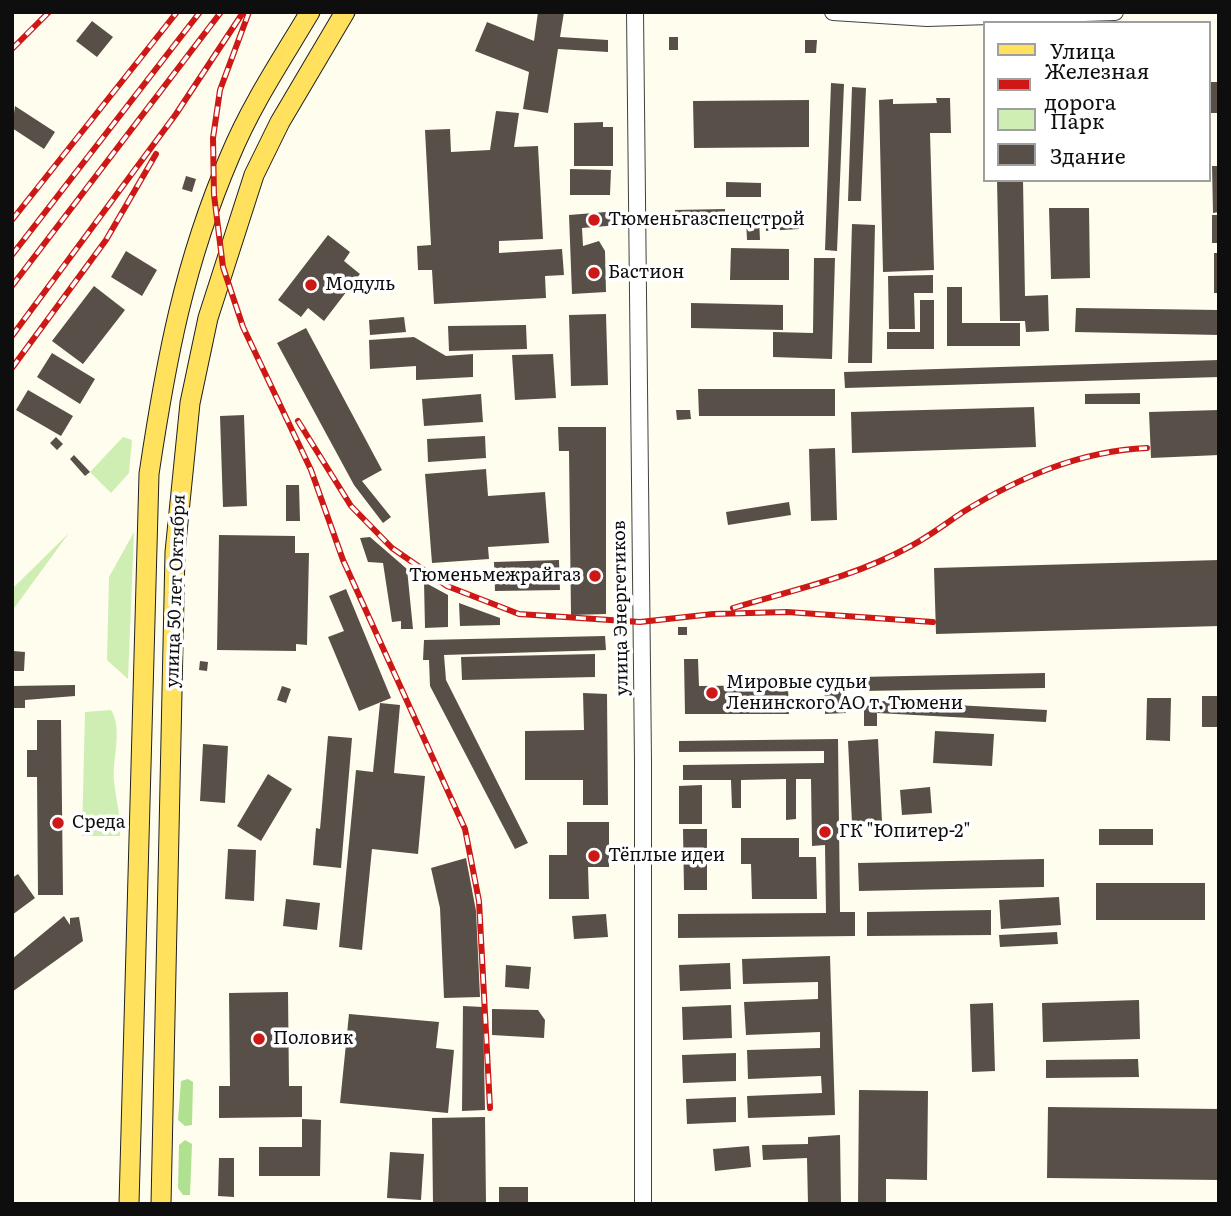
<!DOCTYPE html>
<meta charset="utf-8">
<style>
body{margin:0}
#map{position:relative;width:1231px;height:1216px;overflow:hidden;background:#fffdee;font-family:Literata,serif}
canvas{display:block}
.frame{position:absolute;inset:0;border:14px solid #0e0e0e;pointer-events:none}
.legend{position:absolute;left:983px;top:21px;width:228px;height:161px;box-sizing:border-box;background:#fff;border:2px solid #9f9f9f;margin:0;padding:9px 12px;list-style:none;font-size:21px;color:#0e0e0e}
.legend li{display:flex;align-items:center;gap:14px;height:35px}
.legend b{width:35px;border:2px solid #9f9f9f}
</style>
<div id="map">
<canvas width="1231" height="1216"></canvas>
<div class="frame"></div>
<ul class="legend">
<li><b style="height:9px;background:#ffe15e"></b>Улица</li>
<li><b style="height:9px;background:#cd1816"></b>Железная дорога</li>
<li><b style="height:19px;background:#ceeeb3"></b>Парк</li>
<li><b style="height:19px;background:#584f49"></b>Здание</li>
</ul>
</div>
<script>
const ctx = document.querySelector('canvas').getContext('2d');
ctx.lineJoin = 'round';
function fillPath(path, color) { ctx.fillStyle = color; ctx.fill(path, 'evenodd'); }
function stroke(path, color, width, dash) { ctx.strokeStyle = color; ctx.lineWidth = width; ctx.lineCap = dash ? 'butt' : 'round'; ctx.setLineDash(dash || []); ctx.stroke(path); }
function write(font, color, halo, rows, align = 'center') {
  ctx.font = font + ' Literata,serif'; ctx.lineWidth = 7; ctx.setLineDash([]); ctx.textBaseline = 'middle'; ctx.strokeStyle = halo; ctx.fillStyle = color; for (const [text, x, y, turn = 0] of rows) {
    ctx.save(); ctx.translate(x, y); ctx.rotate((+turn || 0) * Math.PI / 180); ctx.textAlign = isNaN(turn) ? turn : align; if (halo) ctx.strokeText(text, 0, 0); ctx.fillText(text, 0, 0); ctx.restore();
  }
}
fillPath(new Path2D(`
 M123,437l9,3 -3,33 -18,20 -21,-21z
 M134,532l-6,147 -21,-19 2,-83z
 M69,533l-57,78v-22z
 M111,710c12,20 1,48 3,71 2,19 7,35 6,55h-38l3,-124z`), '#ceeeb3');
fillPath(new Path2D(`
 M188,1079l5,3 -1,43 -7,1 -7,-6 3,-39z
 M185,1140l7,4 -2,51h-7l-5,-7 1,-43z`), '#b0e191');
fillPath(new Path2D(`
 M538,12h26l-4,25 48,3v12l-50,-3 -10,64 -25,-4 6,-37 -54,-21 12,-29 47,19z
 M92,21l21,16 -16,20 -21,-16z
 M669,37h9v13h-9z
 M805,40h12l-1,13h-11z
 M1208,82h11v31h-11z
 M831,83l13,1 -7,167 -12,-1z
 M852,87l14,1 -5,113h-13z
 M936,98h14l1,35h-21l4,137 -51,2 -4,-172 14,-1v5l44,-1z
 M809,100v47l-115,1 -1,-47z
 M15,106l40,26 -11,17 -32,-21z
 M496,111l23,2 -5,34 24,-1 5,93 -44,2v12l63,-4 2,26 -19,1 1,22 -112,6 -2,-34h-14l-1,-24 14,-1 -6,-115 25,-1 1,23 39,-2z
 M603,122v5h10v39h-39v-43z
 M1212,166h7v46l-6,1z
 M570,169l41,1 -1,25h-40z
 M186,176l10,3 -4,13 -10,-3z
 M997,180h26l2,116 23,-1 1,36 -23,1 -1,-11h-25z
 M726,182l35,1v14h-35z
 M1049,208h40l1,70 -39,1z
 M725,209v11l-50,1v-11z
 M618,211l1,14 -37,3 1,18 16,-5 6,10 1,41 -34,2 -3,-79z
 M1212,215h7v28h-7z
 M798,217l1,12 -33,2 -1,-13z
 M746,219h13l1,21h-13z
 M852,224l23,1 -3,138h-24z
 M328,235l22,17 -6,9 16,13 -36,47 -16,-13 -7,9 -23,-17z
 M731,248l58,1v31h-59z
 M126,251l31,19 -15,26 -31,-19z
 M1214,253h5v40h-5z
 M814,258h21l-3,101 -59,-2v-25l40,1z
 M933,275v18h-19l1,36h-26l-1,-53z
 M94,286l31,24 -42,54 -31,-23z
 M947,287h15v36h58v23h-73z
 M920,300h14v49h-47v-17h33z
 M691,303l92,2v25l-92,-2z
 M1076,308l143,2v25l-144,-3z
 M606,314l2,71 -37,1 -2,-71z
 M404,317l2,15 -36,3 -1,-15z
 M526,325l1,24 -78,2 -1,-25z
 M306,328l76,142 -20,11 29,36 -8,6 -29,-38 -77,-142z
 M414,337l32,19 27,-2v23l-57,3v-14l-46,3 -1,-29z
 M52,353l43,26 -15,25 -43,-27z
 M553,354l3,44 -41,2 -3,-45z
 M1219,360v17l-374,11 -1,-16z
 M698,389h137v27h-136z
 M28,390l45,26 -12,20 -45,-26z
 M1140,393v11h-55v-10z
 M481,394l2,28 -59,4 -2,-27z
 M1034,407l2,40 -184,6 -1,-41z
 M676,410h14l1,9 -14,1z
 M1219,410v45l-68,3 -2,-46z
 M244,415l3,91 -24,1 -3,-91z
 M558,427h48v187l-35,1 -2,-164h-10z
 M485,436l1,22 -58,4 -1,-23z
 M56,437l7,7 -6,6 -7,-7z
 M835,448l2,72 -26,1 -2,-72z
 M74,455l16,17 -5,4 -15,-17z
 M486,469l2,27 57,-4 4,51 -61,4 1,12 -57,4 -7,-89z
 M286,485h13l1,36h-14z
 M789,502l2,13 -63,10 -2,-13z
 M219,535l76,1v17h14l-2,92 -11,-1v7l-79,-1z
 M370,537l37,32 6,60h-12v-8l-9,1 -9,-59 -15,-1 -8,-24z
 M559,560l1,30 -65,1 -1,-29z
 M1219,560v66l-283,8 -2,-66z
 M424,582l24,13v32l-23,1z
 M346,589l45,109 -32,13 -31,-74 16,-6 -15,-35z
 M459,603l41,15v7l-40,1z
 M678,627h9v8h-9z
 M605,636l1,14 -162,5 2,25 82,163 -13,6 -85,-163 -1,-26h-6l1,-20z
 M13,651l12,1 -1,19h-12z
 M595,654v23l-133,3 -1,-23z
 M684,659h14l1,27 89,-1 1,29h-104z
 M200,661l8,1 -1,9 -8,-1z
 M1045,673v15l-184,3 -1,-14z
 M824,679h22v34l-21,1z
 M75,685v11l-50,4v8h-13v-22z
 M282,686l9,3 -5,14 -9,-3z
 M583,693l24,1 1,111h-25v-25h-58v-49l59,-1z
 M1202,696h17v31h-17z
 M1147,698h24l-1,43 -24,-1z
 M864,700l183,10 -1,12 -169,-9v13h-13z
 M380,703l20,2 -6,68 31,3 -7,78 -46,-5 -10,101 -23,-3 17,-177 17,2z
 M37,720h24l2,175h-25l-1,-118h-10v-27h10z
 M935,731l59,3 -2,32 -59,-3z
 M328,736l24,2 -11,130 -28,-3 3,-37 4,1z
 M838,739l2,173h15v24l-177,2v-24l148,-1 -1,-68 -13,1 -1,-67h-15v40l-10,1v-41l-45,1v28h-9l-1,-28h-48v-15l141,-2v-12l-145,1v-11z
 M878,739l4,83 -30,1 -4,-82z
 M203,744l25,2 -3,57 -25,-2z
 M268,774l24,15 -31,52 -24,-15z
 M702,785v39h-23v-38z
 M930,787l2,26 -30,2 -2,-25z
 M567,822h42v45h-21l1,32h-40v-44h18z
 M683,829h24v61h-23z
 M1099,829h54v16h-54z
 M741,838h58v19h17l1,42h-65l-1,-35h-10z
 M228,849l28,1 -2,51 -29,-2z
 M466,858l10,53 4,86 -36,1 -4,-90 -9,-40z
 M1044,859v28l-185,4 -1,-28z
 M18,874l17,24 -23,17v-37z
 M1096,883h109v37h-109z
 M1059,897l2,28 -60,4 -2,-29z
 M286,899l34,4 -3,27 -34,-4z
 M991,910v25l-124,1v-24z
 M606,914l2,23 -34,2 -2,-23z
 M64,916l6,9v-7l9,-1 4,24 -71,51v-33z
 M1057,932l1,12 -58,3 -1,-12z
 M830,956l5,159 -87,3 -1,-22 75,-3 -1,-17 -73,3 -1,-29 73,-2v-16l-74,3 -2,-33 74,-3v-17l-75,2 -1,-25z
 M730,963l1,26 -51,2 -1,-26z
 M506,965l25,2 -2,22 -24,-2z
 M288,992l1,94h13v31l-83,1v-32h11l-1,-93z
 M1139,1000l1,39 -97,3 -1,-39z
 M993,1003l2,68 -23,1 -2,-68z
 M731,1005l1,33 -49,2 -1,-33z
 M463,1006l20,1 2,103 -23,1z
 M492,1009l46,1 7,10 -1,18 -52,-3z
 M349,1014l90,8 -3,26 18,2 -6,63 -108,-10z
 M736,1053v28l-53,2 -1,-28z
 M1138,1059l1,18 -93,1v-18z
 M859,1090l69,1 -1,89 -41,-1v25h-28z
 M736,1097v25l-49,2 -1,-25z
 M1048,1107l171,2v71l-172,-2z
 M485,1117l1,87h-53l-1,-86z
 M302,1119l19,1 -1,56h-61v-29h43z
 M840,1135l1,69h-33l-1,-46 -44,2 -1,-15 46,-1v-7z
 M749,1146l2,21 -36,4 -2,-22z
 M390,1152l34,2 -3,46 -34,-2z
 M219,1158h15v39l-16,-1z
 M499,1187h29v17h-29z`), '#584f49');
const minor = new Path2D(`
 M635,12l8,749v443
 M833,12l94,6 188,-6`);
const major = new Path2D(`
 M129,1204l20,-730c17,-114 35,-211 81,-318 21,-51 52,-97 80,-144
 M161,1204l14,-652 15,-149 18,-85 46,-143 26,-53 65,-110`);
stroke(minor, '#414141', 18);
stroke(major, '#1f1f1f', 21);
stroke(minor, '#fff', 16);
stroke(major, '#ffe15e', 19);
const rail = new Path2D(`
 M249,12l-29,78 -7,48 1,57 9,72 20,60 68,143 32,90 122,269 14,72 11,207
 M12,49l37,-37
 M12,220l165,-208
 M12,255l188,-243
 M12,286l209,-274
 M12,336l164,-222 66,-100
 M12,368l94,-128 50,-86
 M298,421l53,85 41,42 55,38 72,28 121,8 73,-8 74,-2 146,10
 M733,608c60,-18 121,-31 176,-61 19,-10 36,-23 54,-35 57,-35 117,-61 184,-64`);
stroke(rail, '#cd1816', 6);
stroke(rail, '#fff', 3.5, [10]);
for (const [x, y, r, color] of [
 [594,220,7,"#cd1816"],
 [594,273,7,"#cd1816"],
 [311,285,7,"#cd1816"],
 [595,576,7,"#cd1816"],
 [712,693,7,"#cd1816"],
 [58,823,7,"#cd1816"],
 [825,832,7,"#cd1816"],
 [594,856,7,"#cd1816"],
 [259,1039,7,"#cd1816"]
]) { const dot = new Path2D(); dot.arc(x, y, r, 0, 2 * Math.PI); ctx.fillStyle = color; ctx.fill(dot); stroke(dot, '#fff', 2.5); }
write('18px', '#0e0e0e', '#fff', [
 ["Тюменьгазспецстрой",608,220],
 ["Бастион",608,273],
 ["Модуль",325,285],
 ["Тюменьмежрайгаз",581,576,"right"],
 ["Мировые судьи",726,683],
 ["Ленинского АО т. Тюмени",726,704],
 ["Среда",72,823],
 ["ГК \"Юпитер-2\"",839,832],
 ["Тёплые идеи",608,856],
 ["Половик",273,1039]
], 'left');
write('18px', '#0e0e0e', '#fff', [
 ["улица 50 лет Октября",176,591,-88],
 ["улица Энергетиков",621,608,-91]
]);
</script>
